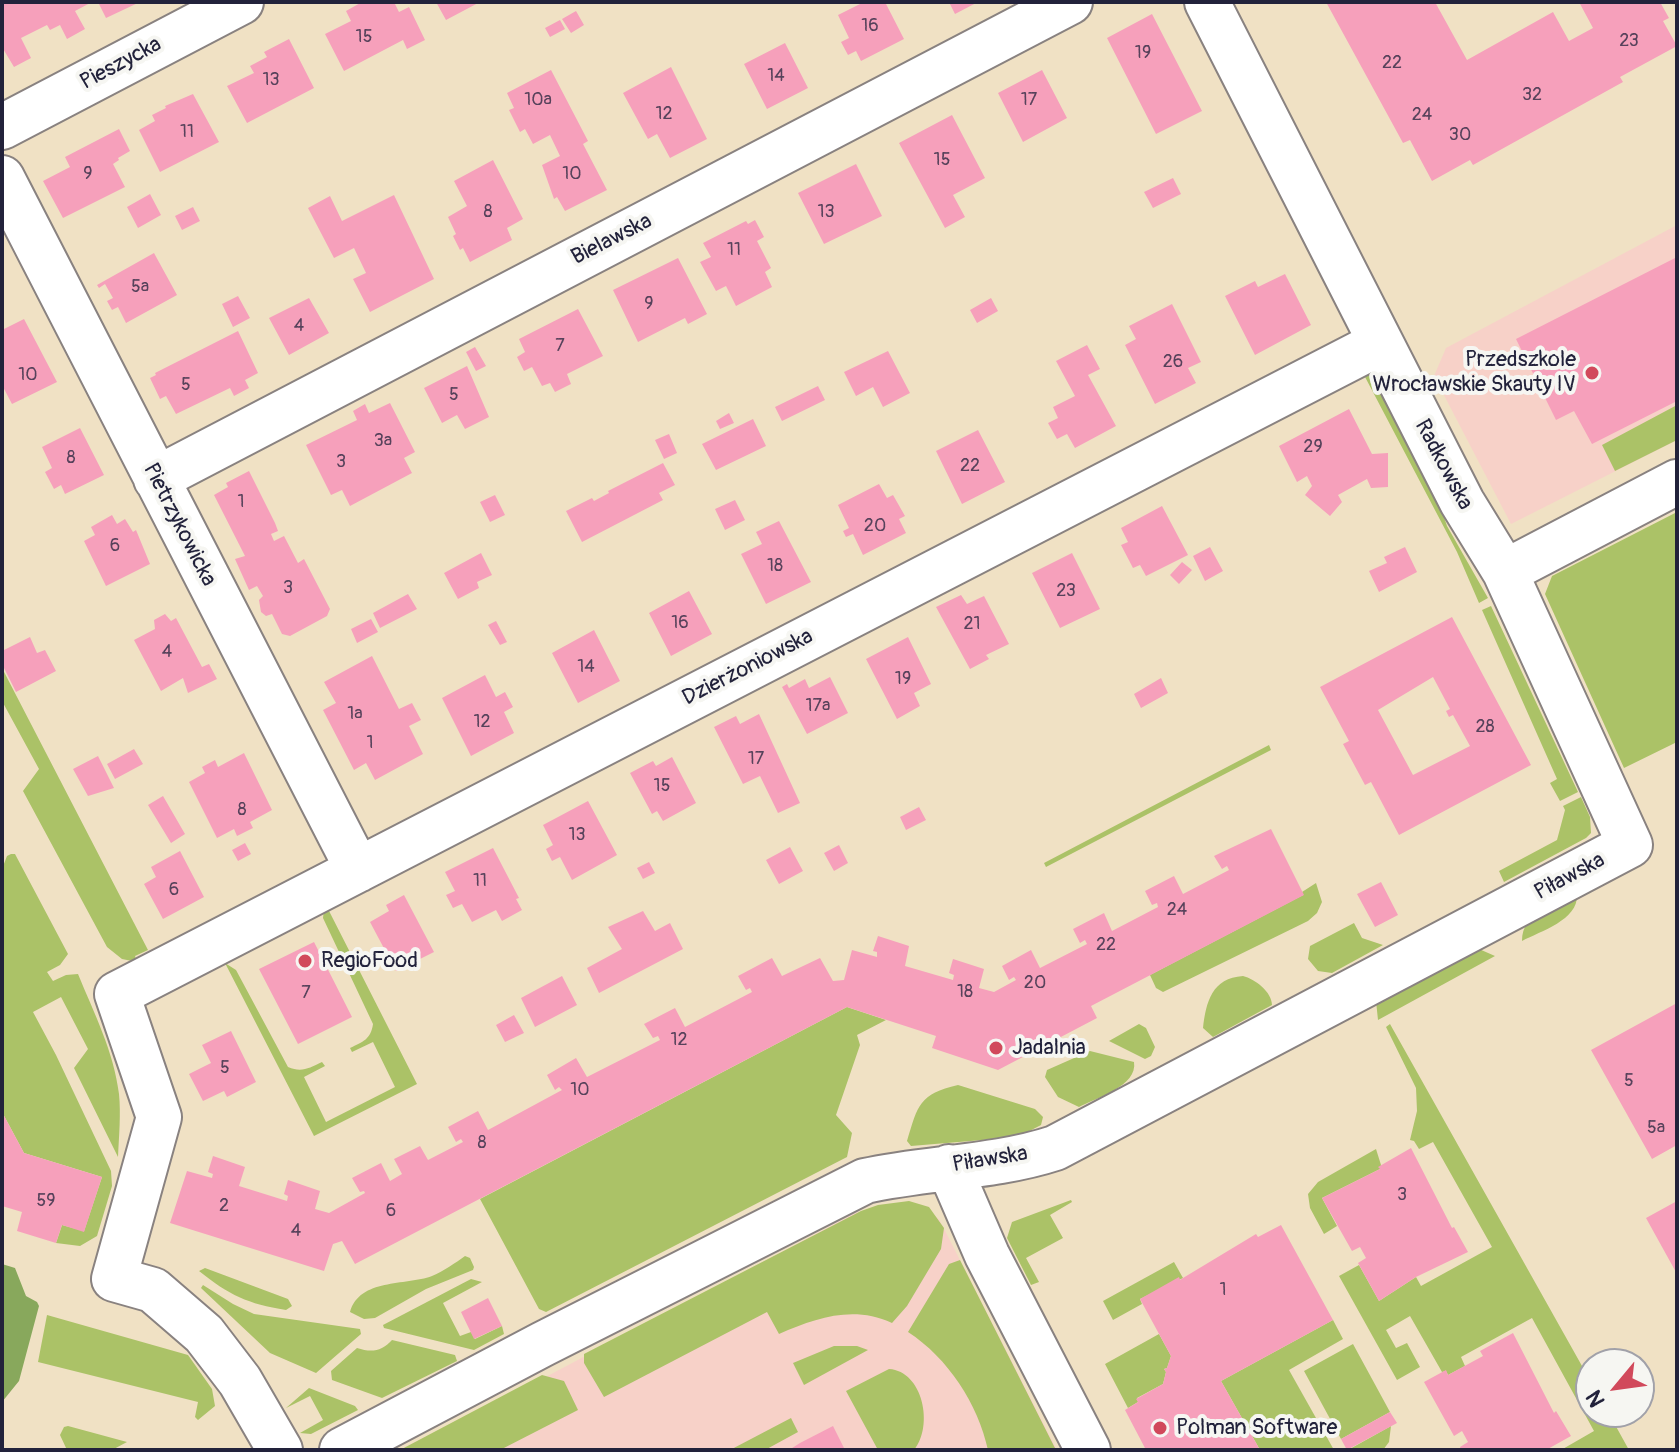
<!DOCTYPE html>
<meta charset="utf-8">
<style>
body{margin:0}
#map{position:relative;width:1679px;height:1452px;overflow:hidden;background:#f0e1c4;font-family:Pangolin,sans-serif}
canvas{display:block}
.frame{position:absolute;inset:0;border:4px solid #22223b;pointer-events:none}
.north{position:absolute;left:1575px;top:1348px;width:80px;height:80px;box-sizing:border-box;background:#f6f6f2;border:2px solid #a1a1a9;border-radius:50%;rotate:241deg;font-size:22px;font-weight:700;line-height:32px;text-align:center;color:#22223b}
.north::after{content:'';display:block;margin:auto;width:28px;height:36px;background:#d1495b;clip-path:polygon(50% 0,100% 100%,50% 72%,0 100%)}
</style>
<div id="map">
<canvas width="1679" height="1452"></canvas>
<div class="frame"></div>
<div class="north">N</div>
</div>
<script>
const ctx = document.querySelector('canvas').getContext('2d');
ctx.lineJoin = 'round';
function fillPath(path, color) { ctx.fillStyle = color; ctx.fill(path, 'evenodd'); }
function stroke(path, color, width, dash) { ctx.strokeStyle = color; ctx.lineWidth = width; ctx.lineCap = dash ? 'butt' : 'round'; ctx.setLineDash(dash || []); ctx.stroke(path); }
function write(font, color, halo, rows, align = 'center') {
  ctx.font = font + ' Pangolin,sans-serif'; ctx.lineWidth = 8; ctx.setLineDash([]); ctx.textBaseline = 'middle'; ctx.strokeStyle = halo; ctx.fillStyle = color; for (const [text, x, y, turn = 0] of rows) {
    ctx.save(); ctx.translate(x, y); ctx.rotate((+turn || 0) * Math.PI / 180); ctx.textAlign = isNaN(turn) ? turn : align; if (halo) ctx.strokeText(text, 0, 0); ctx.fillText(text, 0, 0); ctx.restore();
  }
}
fillPath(new Path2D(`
 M1677,225v215l-166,84 -77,-148 12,-28z
 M913,1203l26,16 118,231h-649l447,-237z`), '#f7d1c8');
fillPath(new Path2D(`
 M1364,375h9l57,100 17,51 41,72 -9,5 -22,-51z
 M1677,405v35l-62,31 -13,-26z
 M1677,512v230l-53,26 -79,-174 7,-18z
 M1491,606l87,186 -18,9 -10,-18 7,-4 -75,-169z
 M2,668l146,282 -13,6 2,6 -15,-3 -15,-12 -84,-156 16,-22 -37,-68z
 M1269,745l2,5 -225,117 -2,-4z
 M1581,797l9,20 1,16 -5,5 -82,44 -5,-11 58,-31 8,-30 -2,-4z
 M11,854h4l53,100 -8,11 -13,7 6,9 13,-6 12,-1c16,39 36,78 41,120 2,20 0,42 -1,63l-44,-89 14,-19 -27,-52 -28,15 23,43 55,116 1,15 -15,50 -17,10 -24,-3 6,-18 22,6 18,-54 -78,-24 -22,-41v-243l5,-13z
 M1316,883l6,19 -5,11 -9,8 -145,71 -7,-4 -6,-13 153,-80 -1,-3z
 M1577,895c1,25 -36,36 -55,46 0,-29 32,-36 55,-46z
 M327,907l90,177 -103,52 -89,-173 11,7 52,97c14,6 21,1 34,-5l3,4 -21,11 22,45 69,-35 -22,-45 -21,10 -2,-4c13,-6 21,-9 23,-24l-50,-106 1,-9z
 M1354,923l8,15 21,7 -51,28 -14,-2 -10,-12 2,-13z
 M1479,949l16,7 -117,64 -2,-19z
 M1243,976c12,3 29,16 29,29l-59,32 -10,-9c3,-26 9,-50 40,-52z
 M847,1007l39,13 -29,15 3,10 -24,70 16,18 -5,24 -301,155 -7,-3 -59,-110z
 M1139,1024l7,4 9,19 -4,9 -6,3 -36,-18z
 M1390,1024l201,358v30h17l21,38h-68l33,-19 -62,-113 -71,39 4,9 -17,9 -2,-4 -4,1 -32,-56 -24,14 10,18 11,-5 13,24 -23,13 -58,-104 20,-11 20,36 37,-24 5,9 71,-39 -59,-105 -14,7 -5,-8 -4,-1 7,-29 -1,-23 -30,-61z
 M1090,1051l44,11c4,24 -38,36 -55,45l-21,-10 -13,-20 2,-7z
 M958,1085l77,24 8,8 -2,8 -23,12 -107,9 -4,-5c11,-36 12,-47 51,-56z
 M1376,1149l5,16 -1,4 -58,29 15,28 -13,8 -14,-26 -2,-14 10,-12z
 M1071,1200l1,2 -22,13 13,23 -37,20 13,24 -8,3 -24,-47 5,-16z
 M909,1201l20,6 15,21 -3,21 -34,57 -15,17c-39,-18 -76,-5 -113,11l-12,-22 -163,85 -20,-34v-9l277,-143 17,-6z
 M465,1256l5,2 4,9 -1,3 -47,19 -51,29 -11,1 -14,-7c10,-34 55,-26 82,-36 12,-5 23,-13 33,-20z
 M960,1260l96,190h-68c-10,-46 -40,-92 -80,-118l41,-68z
 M1174,1262l9,16 -43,21 2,5 -29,16 -10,-19z
 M205,1268l83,31 4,7 -6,4c-38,-6 -57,-15 -87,-39z
 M471,1279l11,3 -39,21 17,33 11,-4 4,7 27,-13 2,8 -30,16 -90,-22 -1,-3z
 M203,1285l30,19 21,10 106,15 1,5 -45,39 -46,-20 -69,-65z
 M47,1315l141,40 24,34 3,17 -17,14 -3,-3 3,-15 -160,-40z
 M1333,1320l10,19 -54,31 45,80h-74l-39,-69z
 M1159,1334l12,22 -4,12 -3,1 2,3 -3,12 -26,14 1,4 -10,6 -23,-44z
 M392,1340l63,15 2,6 -75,37 -50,-18 -1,-9 26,-23c15,5 25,3 35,-8z
 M1353,1344l37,68 -49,27 -37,-68z
 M834,1346h23l11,4 -64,35 -11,-22z
 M889,1369c34,2 45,57 25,81h-36l-32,-59z
 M542,1375l22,6 14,29 -78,40h-100z
 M309,1388l46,18 3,4 -47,24 -11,-1 23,-13 -13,-24 -24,12z
 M791,1418l7,14 -33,18h-35z
 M68,1426l59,16 -15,8h-45l-7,-15 4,-8z
 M1391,1426l-2,16 -6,8h-35z`), '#abc267');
fillPath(new Path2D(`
 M2,1264l13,4 11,28 11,6 2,4 -20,75 -17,21z`), '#88a85c');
fillPath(new Path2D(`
 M2,2h90l-17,9 10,18 -18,10 -7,-14 -10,5 -3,-5 -26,13 10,20 -17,9 -12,-20z
 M98,2h42l-34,16z
 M362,2h32l5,10 10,-5 16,33 -18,9 -4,-9 -59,31 -19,-37 26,-13 -5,-10z
 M436,2h44l-34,18z
 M864,2h21l19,37 -43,22 -5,-10 -8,4 -7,-13 8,-4 -11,-23z
 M949,2h29l-23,12z
 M1326,2h109l32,58 86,-48 16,29 24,-13 -14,-26h81l9,16 -6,3 14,25 -57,31 3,5 -150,83 -3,-5 -38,21 -22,-41 -7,3z
 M576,11l8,14 -13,8 -9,-14z
 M1152,14l50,97 -46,23 -49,-96z
 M560,20l5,9 -15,8 -5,-9z
 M289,39l25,49 -67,35 -20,-37 27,-13 -4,-7 17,-9 -3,-5z
 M785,43l23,45 -41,21 -23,-45z
 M671,67l36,72 -37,19 -13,-24 -9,5 -25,-46z
 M551,70l37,71 -5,3 24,46 -42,21 -8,-14 -3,2 -12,-34 18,-9 -10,-21 -17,9 -8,-15 -5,3 -11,-22 5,-2 -7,-15z
 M1042,70l25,48 -44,24 -25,-49z
 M193,94l26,48 -59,30 -21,-42 16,-9 -3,-6 14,-7 -1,-2z
 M952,115l33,63 -32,17 12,22 -20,11 -46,-85z
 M119,129l11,22 -12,7 1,2 -6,4 12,23 -62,31 -20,-37 27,-14 -5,-10z
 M493,160l30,59 -16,9 5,12 -42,22 -7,-14 -3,2 -7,-14 3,-2 -8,-17 19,-11 -13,-25z
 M856,164l26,52 -58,28 -26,-51z
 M1173,178l8,16 -28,14 -9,-16z
 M150,194l11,21 -23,13 -11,-21z
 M394,195l40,84 -64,33 -17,-33 13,-6 -12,-25 -20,10 -26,-50 22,-12 12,25z
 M193,207l7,14 -18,9 -7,-14z
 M755,220l9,17 -7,4 14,27 -6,4 7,15 -36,19 -10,-20 -10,5 -16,-29 11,-5 -8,-14 43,-22 2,3z
 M154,253l23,42 -51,28 -8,-16 -6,3 -5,-9 6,-3 -8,-14 -6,4 -2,-3z
 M1677,257v144l-85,43 -18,-33 -18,9 -40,-81z
 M678,258l29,56 -19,10 -3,-6 -47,24 -25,-52z
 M1285,274l26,51 -56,30 -30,-59 30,-15 3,6z
 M238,296l12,22 -17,9 -11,-23z
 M309,298l20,35 -40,22 -20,-37z
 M991,298l7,13 -21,12 -7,-13z
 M1172,304l29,58 -13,6 8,15 -41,21 -30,-59 11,-6 -7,-13z
 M578,309l25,47 -36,18 4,10 -16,8 -5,-9 -8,3 -10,-19 -8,4 -7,-14 8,-5 -6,-13z
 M24,319l33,63 -45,22 -10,-19v-55z
 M238,331l20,42 -13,7 4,8 -15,8 -4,-8 -54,26 -10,-18 -6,3 -10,-21 6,-3 -1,-2z
 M1087,345l13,24 -12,6 28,51 -41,22 -8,-14 -10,5 -9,-16 10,-5 -5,-11 22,-11 -19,-35z
 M475,347l11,19 -10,5 -10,-19z
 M888,351l22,42 -27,14 -10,-20 -17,9 -12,-24z
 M467,366l22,51 -24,12 -8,-14 -15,8 -18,-35z
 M818,386l7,14 -43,21 -7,-14z
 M390,403l25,49 -11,6 8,15 -62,33 -8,-16 -11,5 -25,-50 51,-25 -4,-9 12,-7 4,9z
 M1349,409l23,45 16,-1v34l-17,1 -4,-9 -29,16 4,7 -12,14 -25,-21 7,-9 -5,-10 -10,6 -18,-36z
 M729,413l5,10 -14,6 -4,-8z
 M753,419l13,27 -50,24 -14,-26z
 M80,428l24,47 -39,19 -4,-9 -7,4 -9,-17 7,-4 -10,-21z
 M978,430l27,52 -43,22 -26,-53z
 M669,434l8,19 -13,6 -9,-19z
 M663,463l12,22 -16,8 4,7 -81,42 -16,-31 26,-13 2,3 15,-8 -1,-2z
 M249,471l26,52 3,8 -7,3 3,7 10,-5 14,27 6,-4 26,50 -3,7 -37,20 -8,-2 -10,-20 -6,2 -5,-4 -2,-12 4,-4 -6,-10 -8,4 -14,-31 10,-3 -31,-61 14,-8 -2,-4z
 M879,484l8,14 6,-3 12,21 -6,3 7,14 -43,22 -10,-21 -7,3 -3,-6 6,-3 -11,-23z
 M495,495l10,20 -15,7 -10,-20z
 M735,500l10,20 -20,10 -10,-21z
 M1162,506l26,49 -42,21 -6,-11 -7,3 -12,-23 7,-3 -7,-14z
 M112,515l5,9 8,-5 8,13 3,-2 14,34 -44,22 -22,-45 11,-6 -4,-8z
 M779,521l32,61 -45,22 -25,-50 21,-10 -6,-12z
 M1210,547l13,24 -18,10 -12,-25z
 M1405,547l12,25 -38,20 -10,-21 18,-8 -3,-6z
 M481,553l11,22 -15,7 2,6 -21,11 -14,-26z
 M1072,553l28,56 -40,19 -28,-55z
 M1182,562l10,8 -13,14 -9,-9z
 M689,591l23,43 -41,22 -22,-43z
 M408,594l9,15 -37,19 -7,-15z
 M961,595l6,9 17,-8 25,48 -23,11 3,4 -19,10 -34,-62z
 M165,614l6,7 5,-3 26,49 7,-3 8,15 -29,14 -5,-15 -22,13 -27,-51 21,-11 -1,-9z
 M1452,617l79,148 -132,70 -28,-53 -6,3 -22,-41 6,-3 -29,-54zM1433,677l17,32 -4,2 3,6 4,-2 17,31 -57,29 -35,-65z
 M371,619l7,13 -21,11 -6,-14z
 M496,621l11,21 -7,3 -12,-20z
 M594,630l26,51 -42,22 -26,-50z
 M30,637l7,16 8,-3 11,21 -40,21 -14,-28v-13z
 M908,637l23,47 -17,9 6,13 -23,13 -31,-60z
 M372,656l27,53 13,-6 9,17 -12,6 14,28 -48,26 -9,-17 -12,7 -31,-60 13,-7 -12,-21z
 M485,675l11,22 9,-5 8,15 -9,5 10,21 -43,23 -29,-58z
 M830,677l18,36 -41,21 -25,-47 5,-3 2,4 16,-9 4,9z
 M1161,678l7,15 -27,15 -7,-14z
 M759,714l41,89 -22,10 -18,-37 -17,8 -29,-57 22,-11 4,8z
 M134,749l9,15 -28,15 -8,-15z
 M244,753l28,57 -22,12 3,6 -16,8 -3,-7 -17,9 -28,-56 16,-9 -3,-6 13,-7 3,7z
 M98,756l16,32 -26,8 -15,-27z
 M672,757l24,46 -33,18 -6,-10 -5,3 -22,-41 23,-12 3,5z
 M163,796l22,38 -14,9 -23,-38z
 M588,801l29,54 -45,25 -12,-23 -8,4 -6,-12 7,-4 -10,-20z
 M919,807l7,13 -20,10 -6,-13z
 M1271,829l33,66 -213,111 6,12 -99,52 -66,-22 4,-12 -89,-29 -492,257 -13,-23 -9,3 -9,27 -154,-48 17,-52 25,7 1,-4 -5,-2 5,-16 32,11 -6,19 48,15 1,-5 -4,-2 4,-14 32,11 -5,18 14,4 36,-20 -1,-2 -4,1 -8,-14 29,-15 9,18 12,-7 -8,-15 26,-13 8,14 35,-18 -2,-3 -5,3 -8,-15 30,-16 10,19 74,-40 -3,-3 -4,3 -8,-15 29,-17 11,19 73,-37 -2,-4 -5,2 -9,-14 31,-16 10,19 67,-35 -2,-4 -4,2 -8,-14 34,-18 10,18 38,-18 13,23 11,-1 8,-30 25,7v-5l-4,-1 5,-15 31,10 -4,20 48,14 1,-5 -5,-2 4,-14 31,10 -5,19 15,4 22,-12 -2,-3 -5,3 -7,-14 29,-16 9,18 47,-24 -2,-4 -5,3 -7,-14 31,-16 8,18 46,-24 -1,-4 -5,2 -7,-14 29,-15 9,18 46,-24 -2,-4 -5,3 -8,-13z
 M245,843l6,11 -13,7 -6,-11z
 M839,845l9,18 -14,8 -10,-18z
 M790,847l13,24 -24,13 -13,-24z
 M493,848l26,50 -3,1 6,11 -20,11 -6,-11 -24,12 -10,-18 -9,4 -7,-13 9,-4 -10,-19z
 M180,851l24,46 -41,22 -19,-35 12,-7 -5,-10z
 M649,862l6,11 -12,6 -6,-11z
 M1381,882l17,33 -23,12 -18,-33z
 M404,895l30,57 -38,19 -26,-49 19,-11 -3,-6z
 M643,911l12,20 15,-8 13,26 -84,44 -12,-25 35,-19 -14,-22z
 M314,942l38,75 -54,27 -39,-75z
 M562,976l15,29 -42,22 -14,-29z
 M1677,1003v142l-25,14 -61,-109z
 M514,1015l10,18 -19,9 -9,-17z
 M231,1031l25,51 -29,15 -3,-6 -21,10 -14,-27 22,-11 -9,-18z
 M2,1112l22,41 78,24 -18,55 -22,-7 -6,18 -39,-12 5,-19 -20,-6z
 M1411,1148l41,80 2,-1 14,25 -52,25 -37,24 -21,-38 8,-5 -6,-11 -8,4 -30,-53 58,-29 -2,-2z
 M1677,1201v73l-31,-56z
 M1281,1225l52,95 -112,61 39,69h-114l-21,-40 13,-8 -2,-3 27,-15 3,-12 -2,-3 3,-1 4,-12 -31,-57 39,-22 1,3 3,-2 73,-44 2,3z
 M488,1298l14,28 -28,13 -13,-27z
 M1513,1333l41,80 2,-2 15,25 -25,14h-85l-1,-3 8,-5 -6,-11 -8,5 -30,-54 22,-12 2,5 35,-19 -3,-5z
 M1390,1412l7,11 -50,27 -6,-11z
 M833,1426l12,24h-56l11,-7z`), '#f6a0bb');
const minor = new Path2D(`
 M2,127l239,-125
 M2,178l356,692
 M156,479l914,-477
 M1505,572l172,-90
 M949,1167l38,88 101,195
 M280,1450l-40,-69 -36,-47 -51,-44 -39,-11 45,-162 -42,-123 1263,-651
 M342,1450l201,-106 322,-163c63,-14 129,-13 190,-33l575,-303 -125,-273 -43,-70 -255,-500`);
stroke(minor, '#898280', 48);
stroke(minor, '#fff', 44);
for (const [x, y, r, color] of [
 [1592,373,8,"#d1495b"],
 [305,961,8,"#d1495b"],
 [996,1048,8,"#d1495b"],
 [1160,1428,8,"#d1495b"]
]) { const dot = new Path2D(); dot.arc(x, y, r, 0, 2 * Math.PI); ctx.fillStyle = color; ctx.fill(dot); stroke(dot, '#f6f6f2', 3); }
write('18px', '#57425b', null, [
 ["16",870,26],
 ["15",364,37],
 ["23",1629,41],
 ["19",1143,53],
 ["22",1392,63],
 ["14",776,76],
 ["13",271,80],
 ["32",1532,95],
 ["10a",538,100],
 ["17",1029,100],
 ["12",664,114],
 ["24",1422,115],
 ["11",187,132],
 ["30",1460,135],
 ["15",942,160],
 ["9",88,174],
 ["10",572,174],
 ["8",488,212],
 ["13",826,212],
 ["11",734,250],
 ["5a",140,287],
 ["9",649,304],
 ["4",299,326],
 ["7",560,346],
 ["26",1173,362],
 ["10",28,375],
 ["5",186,385],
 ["5",454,395],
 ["3a",383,441],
 ["29",1313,447],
 ["8",71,458],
 ["3",341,462],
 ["22",970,466],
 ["1",241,502],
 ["20",875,526],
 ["6",115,546],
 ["18",775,566],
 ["3",288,588],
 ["23",1066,591],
 ["16",680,623],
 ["21",972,624],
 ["4",167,652],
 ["14",586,667],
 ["19",903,679],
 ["17a",818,706],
 ["1a",355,714],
 ["12",482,722],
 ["28",1485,727],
 ["1",370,743],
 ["17",756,759],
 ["15",662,786],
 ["8",242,810],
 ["13",577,835],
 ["11",480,881],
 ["6",174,890],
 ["24",1177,910],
 ["22",1106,945],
 ["20",1035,983],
 ["18",965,992],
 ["7",306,993],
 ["12",679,1040],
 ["5",225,1068],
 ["5",1629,1081],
 ["10",580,1090],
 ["5a",1656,1128],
 ["8",482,1143],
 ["3",1402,1195],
 ["59",46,1201],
 ["2",224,1206],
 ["6",391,1211],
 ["4",296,1231],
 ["1",1223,1290]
]);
write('22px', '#22223b', '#f6f6f2', [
 ["Pieszycka",121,64,-28],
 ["Bielawska",612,240,-27],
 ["Radkowska",1443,465,62],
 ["Pietrzykowicka",179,525,63],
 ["Dzierżoniowska",748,668,-27],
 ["Piławska",1570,877,-28],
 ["Piławska",990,1160,-9]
]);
write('22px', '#22223b', '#f6f6f2', [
 ["Przedszkole",1576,360,"right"],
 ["Wrocławskie Skauty IV",1576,385,"right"],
 ["RegioFood",321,961],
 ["Jadalnia",1012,1048],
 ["Polman Software",1176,1428]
], 'left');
</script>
